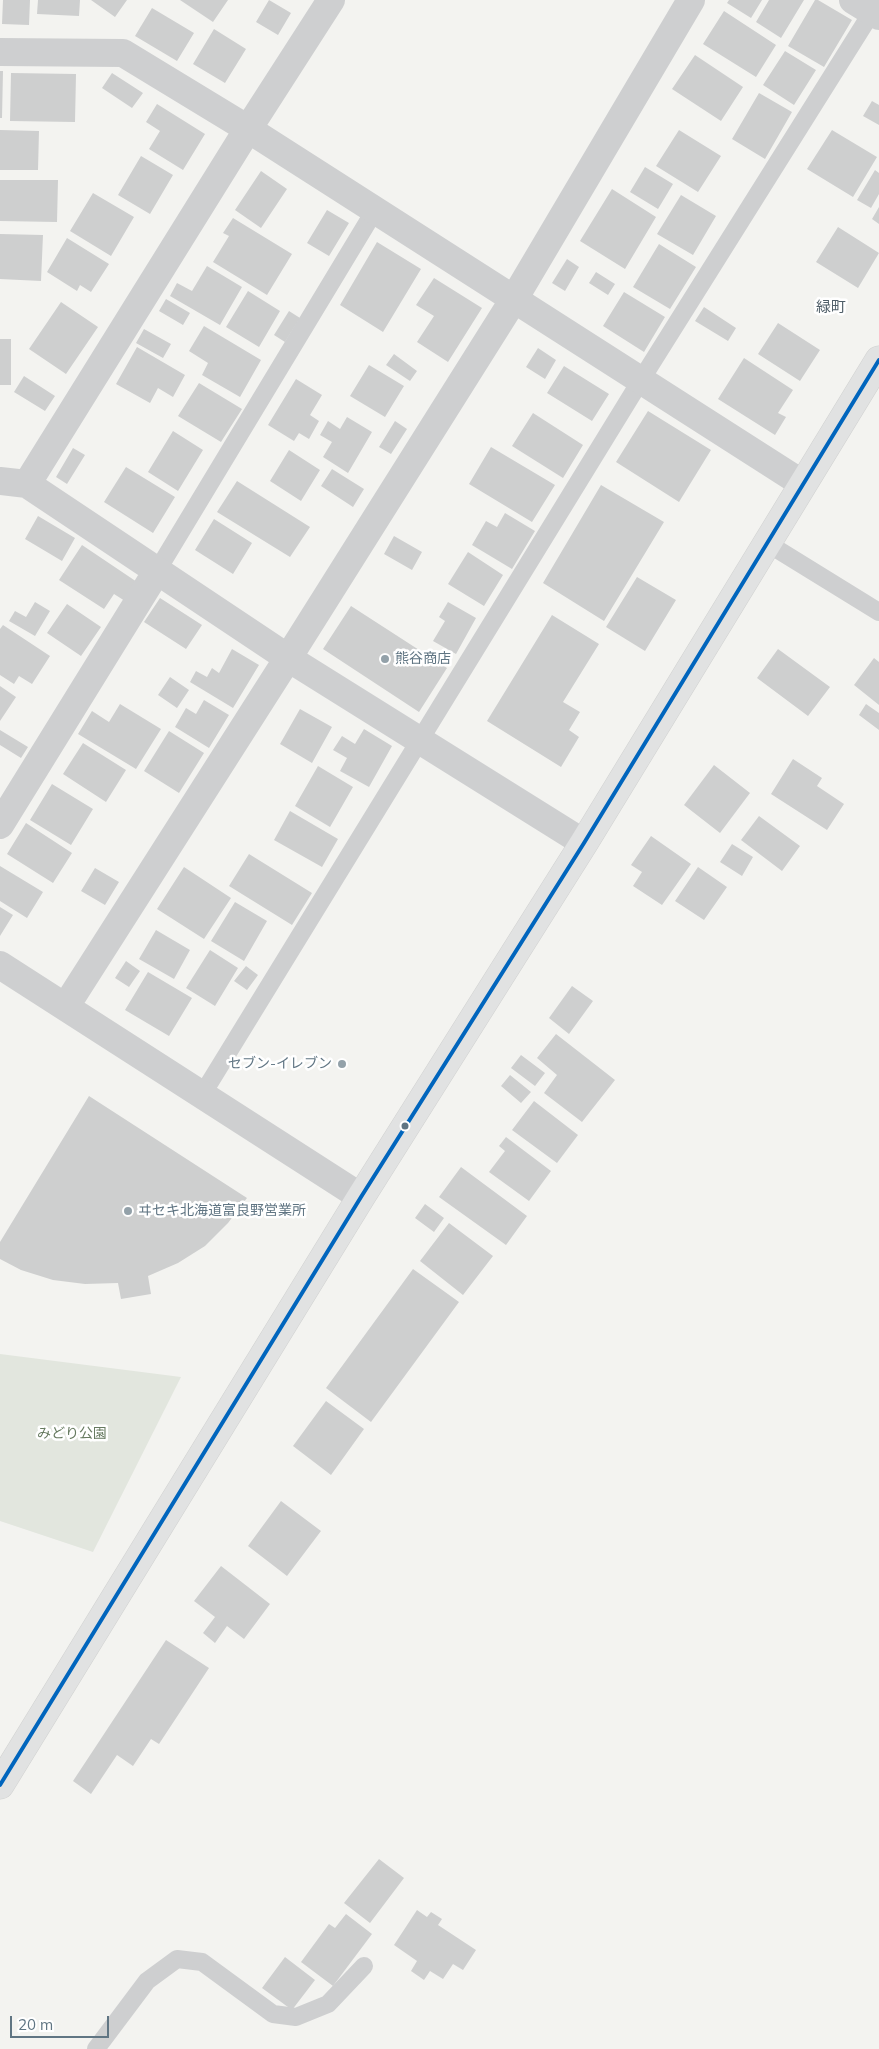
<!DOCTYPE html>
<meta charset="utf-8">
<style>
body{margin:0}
#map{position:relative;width:879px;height:2049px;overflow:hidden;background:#f3f3f0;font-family:Mulish,sans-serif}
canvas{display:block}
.scale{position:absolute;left:10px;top:2016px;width:99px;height:22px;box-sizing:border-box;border:2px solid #607583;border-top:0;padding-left:6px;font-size:15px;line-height:18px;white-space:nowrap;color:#607583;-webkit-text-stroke:4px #fff;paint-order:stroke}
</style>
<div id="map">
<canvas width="879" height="2049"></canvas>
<div class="scale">20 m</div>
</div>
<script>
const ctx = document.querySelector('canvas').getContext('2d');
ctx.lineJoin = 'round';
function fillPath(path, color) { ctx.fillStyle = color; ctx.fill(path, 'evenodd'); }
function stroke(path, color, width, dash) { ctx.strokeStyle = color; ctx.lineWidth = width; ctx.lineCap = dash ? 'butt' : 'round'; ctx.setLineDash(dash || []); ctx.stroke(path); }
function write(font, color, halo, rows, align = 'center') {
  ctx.font = font + ' Mulish,"Noto Sans JP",sans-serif'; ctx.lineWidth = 5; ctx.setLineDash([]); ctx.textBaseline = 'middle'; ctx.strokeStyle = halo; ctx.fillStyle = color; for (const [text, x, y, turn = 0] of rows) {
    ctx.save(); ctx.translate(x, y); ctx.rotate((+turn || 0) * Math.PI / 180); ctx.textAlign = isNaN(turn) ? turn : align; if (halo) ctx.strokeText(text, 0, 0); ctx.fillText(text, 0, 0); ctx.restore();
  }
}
fillPath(new Path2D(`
 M0,1354l181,23 -88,175 -93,-31z`), '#e2e6de');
fillPath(new Path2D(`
 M3,0h27l-1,25 -27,-1z
 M38,0h42l-1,16 -42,-2z
 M91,0h36l-12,17z
 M180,0h48l-15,22z
 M269,0l22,13 -13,22 -22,-13z
 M729,0h33l-11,18 -24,-15z
 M769,0h35l-23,38 -25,-16z
 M815,0h3l34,20 -28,47 -36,-21z
 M152,8l42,25 -17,28 -42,-25z
 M724,11l52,34 -20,32 -53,-33z
 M214,29l32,20 -21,34 -32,-19z
 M785,51l31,19 -22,35 -31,-20z
 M695,55l48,32 -22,34 -49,-32z
 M0,71h3l-1,47h-2z
 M11,73l65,1 -1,48 -65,-1z
 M112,73l31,20 -11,15 -30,-20z
 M759,93l33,19 -27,47 -33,-20z
 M872,101l7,4v20l-16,-9z
 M157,104l48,30 -22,36 -34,-21 11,-18 -14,-9z
 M0,130l39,1 -1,39h-38z
 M679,130l42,26 -23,36 -42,-26z
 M832,130l45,27 -24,40 -46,-28z
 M141,156l32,19 -23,39 -32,-19z
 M645,167l28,17 -15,25 -28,-17z
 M875,170l4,3v21l-8,14 -14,-8z
 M261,171l26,18 -26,39 -26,-18z
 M0,180h58l-1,42 -57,-1z
 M612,189l44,28 -31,52 -45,-28z
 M93,193l41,24 -23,39 -41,-25z
 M681,195l35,21 -23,39 -36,-21z
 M879,207v17l-7,-5z
 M327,210l22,13 -20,33 -22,-13z
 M233,218l59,36 -25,41 -54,-33 16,-26 -6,-3z
 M838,227l41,26 -21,35 -42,-26z
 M0,234l43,1 -2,46 -41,-2z
 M67,238l42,26 -18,28 -11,-7 -3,6 -30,-19z
 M377,242l44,27 -38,63 -43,-27z
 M659,244l37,23 -26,42 -37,-22z
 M567,259l12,8 -14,24 -13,-8z
 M207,266l35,21 -22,38 -50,-29 7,-13 15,8z
 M596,272l19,12 -7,11 -19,-12z
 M434,278l48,30 -34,54 -31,-20 17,-26 -18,-11z
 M248,291l32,20 -21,36 -33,-20z
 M624,292l41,25 -21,35 -41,-26z
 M166,299l24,14 -7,12 -24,-14z
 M61,302l37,25 -32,47 -37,-25z
 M704,307l32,21 -8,13 -33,-20z
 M289,311l11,7 -15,24 -11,-7z
 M778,323l42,27 -20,31 -42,-27z
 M204,326l57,34 -21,37 -38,-22 6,-12 -19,-12z
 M144,329l27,15 -8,14 -27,-15z
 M0,339h11v46h-11z
 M137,347l48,28 -12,22 -15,-9 -8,15 -34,-19z
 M538,348l18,12 -11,19 -19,-12z
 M394,354l23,17 -7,10 -24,-16z
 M744,358l49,32 -15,23 8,4 -11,18 -57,-36z
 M369,365l35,21 -19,31 -35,-21z
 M564,366l45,28 -17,27 -45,-28z
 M24,376l31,20 -10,15 -31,-19z
 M296,379l26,16 -12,20 9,6 -10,18 -10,-6 -5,8 -26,-16z
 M199,383l43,26 -21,33 -43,-26z
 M648,411l63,39 -32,52 -63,-40z
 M533,413l50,32 -20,33 -51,-32z
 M347,417l25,15 -24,41 -25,-16 9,-15 -12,-7 8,-14 12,8z
 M395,421l12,8 -16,25 -12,-7z
 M173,431l30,19 -25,41 -30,-19z
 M491,447l64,38 -23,37 -63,-38z
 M73,448l12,7 -18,29 -11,-7z
 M289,450l31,20 -19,31 -31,-20z
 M126,467l49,30 -22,36 -49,-31z
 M332,469l32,20 -11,18 -32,-21z
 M237,481l73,46 -20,30 -73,-45z
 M601,485l63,37 -60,99 -61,-38z
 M505,513l30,18 -23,38 -40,-24 14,-24 11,6z
 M38,516l37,22 -13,23 -37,-22z
 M214,519l38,24 -19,31 -38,-24z
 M394,536l28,16 -10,18 -28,-16z
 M82,545l55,37 -12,19 -11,-7 -10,15 -45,-29z
 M468,552l35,23 -19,31 -36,-22z
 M637,577l39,23 -31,51 -39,-24z
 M160,598l42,27 -16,24 -42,-27z
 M35,602l15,9 -15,25 -26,-15 6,-10 11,6z
 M448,602l28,16 -20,36 -23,-13 12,-20 -6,-4z
 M67,604l34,23 -20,29 -34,-23z
 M351,606l96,62 -28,44 -96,-63z
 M552,615l47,29 -36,58 17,10 -11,18 10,7 -18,30 -74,-46z
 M3,625l47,31 -18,28 -13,-8 -5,8 -14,-9v-46z
 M232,649l27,16 -26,43 -43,-26 6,-11 11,6 5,-9 7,5z
 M778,649l52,38 -22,29 -51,-38z
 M874,658l5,4v43l-25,-20z
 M170,677l19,13 -12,18 -19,-13z
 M0,686l16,11 -16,24z
 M204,700l25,15 -20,33 -34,-21 11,-19 10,6z
 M120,704l41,25 -25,40 -58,-35 14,-23 17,11z
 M866,704l13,9v17l-20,-15z
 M300,709l32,18 -20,36 -32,-19z
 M364,729l28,17 -23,41 -29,-16 7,-13 -14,-8 9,-14 13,8z
 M0,730l28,17 -7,11 -21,-13z
 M169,731l35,22 -25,40 -35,-22z
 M83,743l43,27 -20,32 -43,-28z
 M793,759l29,19 -5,8 27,18 -17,26 -56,-36z
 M714,765l36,28 -30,40 -36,-28z
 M318,766l35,21 -23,40 -35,-21z
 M52,784l41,25 -22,36 -41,-25z
 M290,811l48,28 -16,28 -48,-27z
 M759,816l41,30 -18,25 -41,-31z
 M26,823l46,30 -19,30 -46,-29z
 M651,836l40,28 -29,41 -29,-19 9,-14 -11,-7z
 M732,844l21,13 -11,19 -22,-14z
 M249,854l63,39 -20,32 -63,-39z
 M0,866l43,26 -16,26 -27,-17z
 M184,867l47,31 -27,41 -47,-30z
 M698,867l29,20 -23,33 -29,-19z
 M95,868l24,14 -14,23 -24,-14z
 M235,902l32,19 -23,40 -33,-20z
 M0,907l13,8 -13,21z
 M156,930l34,20 -16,29 -35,-20z
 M210,950l28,18 -23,38 -29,-18z
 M126,961l14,10 -11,16 -14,-9z
 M246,966l12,9 -11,15 -13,-9z
 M148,972l44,26 -23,38 -44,-26z
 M572,986l21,15 -24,33 -20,-16z
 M556,1034l59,46 -33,42 -38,-29 13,-18 -20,-17z
 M521,1055l24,18 -10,13 -24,-18z
 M510,1075l21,17 -10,11 -20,-17z
 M89,1096l158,102 -19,25 -23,23 -27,17 -30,13 3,18 -30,5 -3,-16 -33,1 -32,-4 -32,-10 -21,-11v-17z
 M534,1101l44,34 -21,28 -45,-33z
 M506,1137l45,34 -22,30 -40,-29 16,-21 -6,-5z
 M461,1167l66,49 -21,29 -67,-48z
 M425,1204l19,14 -10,14 -19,-14z
 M449,1223l44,33 -30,39 -43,-34z
 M413,1269l46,33 -88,120 -45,-34z
 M326,1401l38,28 -33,46 -38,-29z
 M281,1501l40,30 -34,45 -39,-30z
 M221,1566l49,38 -26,35 -17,-13 -12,17 -12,-10 12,-16 -21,-16z
 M166,1640l43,28 -50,76 -8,-5 -18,27 -16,-11 -26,39 -18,-13z
 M379,1859l25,19 -34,45 -26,-20z
 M417,1910l10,7 4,-5 11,7 -4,6 38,25 -13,20 -10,-6 -10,15 -13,-8 -6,9 -13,-9 6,-10 -23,-16z
 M346,1914l26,20 -39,52 -32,-24 28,-38 6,4z
 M285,1957l30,23 -23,30 -30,-22z`), '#cecfcf');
const highway = new Path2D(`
 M0,1785l361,-588 223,-354 295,-483`);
stroke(highway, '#d0d1d0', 29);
stroke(new Path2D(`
 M767,543l112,69
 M157,571l218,-361
 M202,1095l439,-715 236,-376
 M96,2049l51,-68 30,-22 25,3 71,52 23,3 32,-13 36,-38`), '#cecfd0', 18);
stroke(new Path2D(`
 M853,0l26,16
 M0,52l123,1 125,76 555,355
 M0,481l27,3 261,174 296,185
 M27,484l221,-355 83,-129
 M0,825l157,-254
 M0,965l361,232
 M66,1006l222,-348 226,-359 177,-299`), '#cecfd0', 28);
stroke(highway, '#e1e2e2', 28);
stroke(new Path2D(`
 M0,1785l361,-588 223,-354 295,-483`), '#0065bd', 4);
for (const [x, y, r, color] of [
 [385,659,5,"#93a1a9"],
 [342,1064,5,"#93a1a9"],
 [405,1126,4.5,"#607583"],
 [128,1211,5,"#93a1a9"]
]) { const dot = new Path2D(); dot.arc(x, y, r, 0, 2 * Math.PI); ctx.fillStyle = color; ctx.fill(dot); stroke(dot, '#fff', 2); }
write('14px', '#607583', '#fff', [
 ["熊谷商店",395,659],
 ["セブン-イレブン",332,1064,"right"],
 ["ヰセキ北海道富良野営業所",138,1211]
], 'left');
write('14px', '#667a5f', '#fff', [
 ["みどり公園",72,1434]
]);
write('15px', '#4f5e68', '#fff', [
 ["緑町",831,307]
]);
</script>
